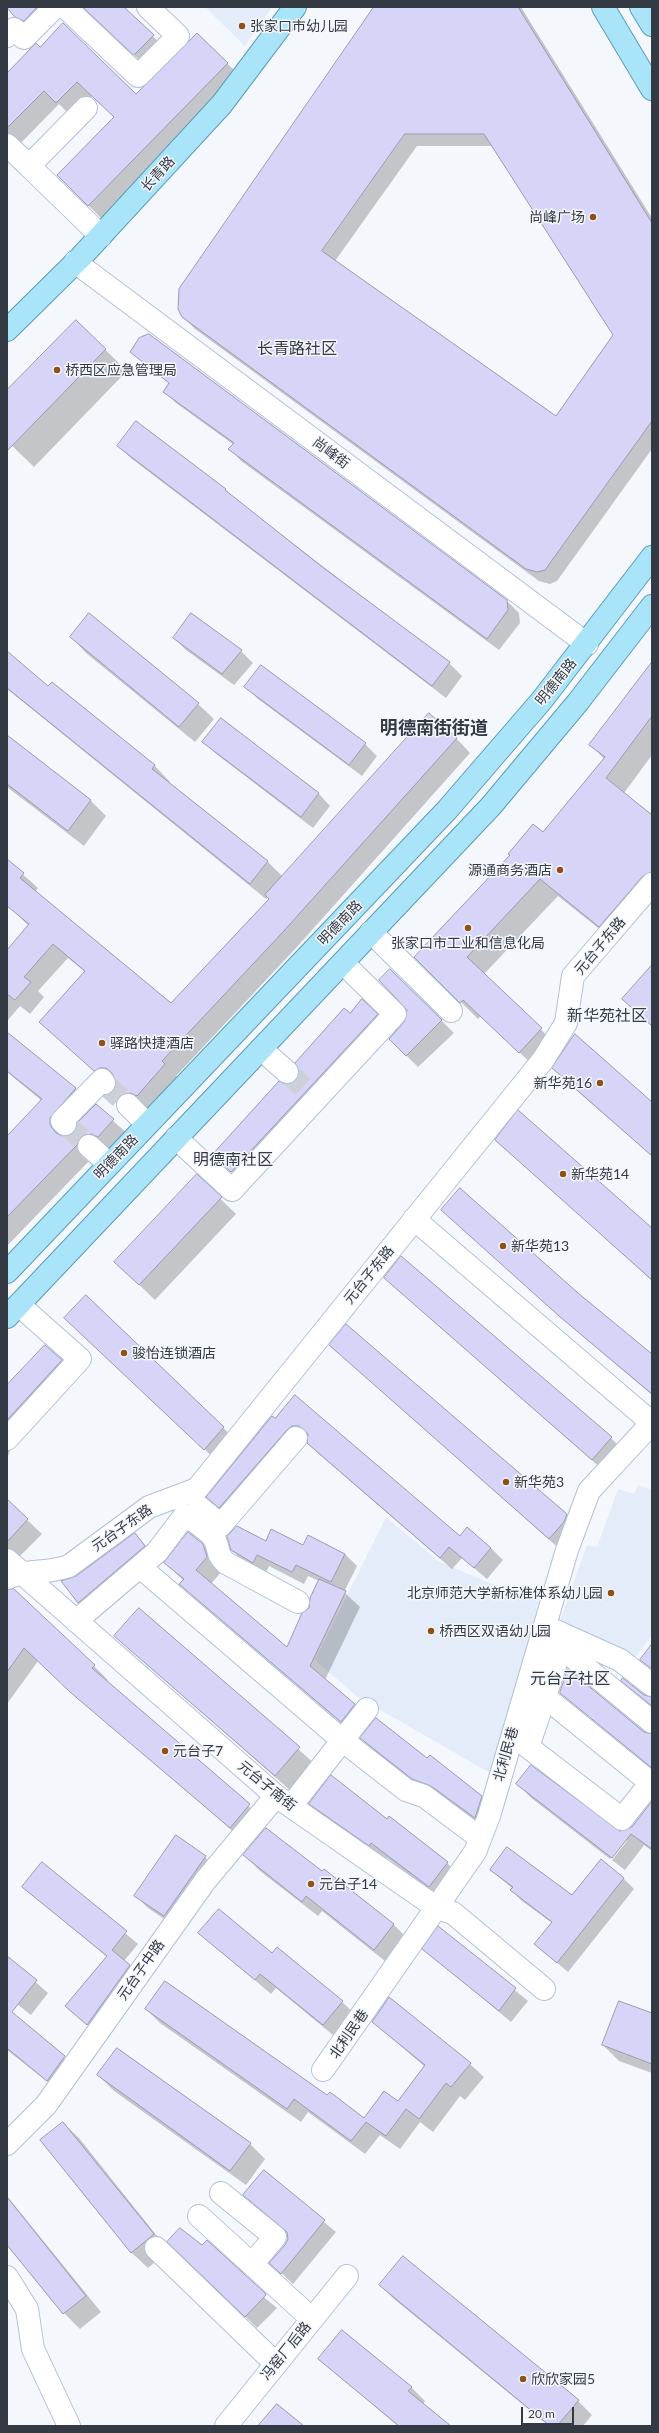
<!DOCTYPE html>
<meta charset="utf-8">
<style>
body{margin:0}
#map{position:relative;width:659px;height:2433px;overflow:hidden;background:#f4f7fc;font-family:Lato,sans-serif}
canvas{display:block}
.frame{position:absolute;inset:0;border:8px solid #333a43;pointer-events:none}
.scale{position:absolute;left:521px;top:2407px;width:53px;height:18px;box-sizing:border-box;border:2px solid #333a43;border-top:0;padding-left:5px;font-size:12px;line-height:14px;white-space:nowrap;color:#333a43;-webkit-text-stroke:3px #f4f7fc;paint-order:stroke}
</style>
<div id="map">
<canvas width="659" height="2433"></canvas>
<div class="frame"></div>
<div class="scale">20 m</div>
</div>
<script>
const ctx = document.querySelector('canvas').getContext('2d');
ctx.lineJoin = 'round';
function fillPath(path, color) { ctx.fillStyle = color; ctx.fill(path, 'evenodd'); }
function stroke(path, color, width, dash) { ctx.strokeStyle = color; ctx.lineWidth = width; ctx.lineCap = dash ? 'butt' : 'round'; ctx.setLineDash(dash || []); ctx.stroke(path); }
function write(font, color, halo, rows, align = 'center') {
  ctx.font = font + ' Lato,"Noto Sans SC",sans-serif'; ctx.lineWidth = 3; ctx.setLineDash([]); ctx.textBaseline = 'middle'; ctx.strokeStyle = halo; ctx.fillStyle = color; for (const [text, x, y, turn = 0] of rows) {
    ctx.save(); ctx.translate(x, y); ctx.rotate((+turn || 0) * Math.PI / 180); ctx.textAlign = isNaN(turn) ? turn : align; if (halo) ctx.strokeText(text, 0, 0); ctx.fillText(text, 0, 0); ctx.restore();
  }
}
fillPath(new Path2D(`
 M205,7h67l-27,39z
 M638,1485l14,5v145l-21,28 -73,-36 29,-82 10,2 21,-58 16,5z
 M386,1517l52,44 49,21 52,19 -47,173 -134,-77 -43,-37z`), '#e3ecf8');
fillPath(new Path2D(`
 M7,7h43l-21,23z
 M82,7h41l42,41 -18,19z
 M376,7h145l131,211v231l-95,132 -7,3 -11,-3 -344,-252 -12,-12zM417,146h76l121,189 -58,83 -221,-157z
 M197,34l45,44 -139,142 -45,-45 57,-58 -23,-21 -21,20 -12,-12 -43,44 -9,-8v-66l33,-26 96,47z
 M76,321l51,50 -93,96 -27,-26v-49z
 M131,352l376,249 12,12 1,10 -21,27 -258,-189 -11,-12 4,-4 -58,-42 -11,-11 5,-8z
 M118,446l107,43 10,10 214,164 13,13 -16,22 -314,-239z
 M71,637l127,67 16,15 -19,23 -109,-89z
 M174,638l67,13 12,12 -19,22 -48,-35z
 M7,652l41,36 4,-5 103,83 15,16 -1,1 98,78 16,16 173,-139 14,15 -174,195 -120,128 3,3 -27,31 -6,-3 -9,2 -21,-21 1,-6 -8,2 -68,-62 44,-50 -17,-14 -30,33 6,6 -14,17 -10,-8 -13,15v-70l22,-25 -22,-21v-45l31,28 -3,4 136,113 99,-106 -2,-2 -2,2 -259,-210z
 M652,663v92l-28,38 28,23v86l-35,41 -59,-47 -74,78 74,72 -21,23 -56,-53 -3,3 -62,-62 127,-123 61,-75 -13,-14z
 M246,687l119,57 12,12 -15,20 -104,-77z
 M221,719l98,75 11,12 -17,22 -98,-75 -12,-12z
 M7,736l84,65 15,15 -22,30 -77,-59z
 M390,970l64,63 -36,34 -28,-28 15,-16 3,-13z
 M362,1001l30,30 -145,156 -18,-17 56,-85 12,-4z
 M7,1034l69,55 14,15 -26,28v5l10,-3 22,-28 32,28 -16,17 -6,-3 -15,11 -84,87v-108l35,-37 -35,-29z
 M554,1068l98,36v52l-83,-72z
 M496,1140l156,90v51l-34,-32z
 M197,1176l39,38 -81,86 -24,-23z
 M442,1210l135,84 75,62v39l-80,-68z
 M385,1278l226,160 12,12 -19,21z
 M86,1296l152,146 -19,21 -139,-131z
 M330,1345l236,170 14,14 -17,23z
 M45,1346l31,29 -64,70 -5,14v-73z
 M295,1397l165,140 31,11 12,12 -16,19 -25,-21 -10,11 -132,-114 -12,-12v-5l-9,4 -67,77 -12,-10 -12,-12z
 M7,1501l35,33 -35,35z
 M135,1534l21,24 -66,56 -12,-12 -1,-25z
 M267,1542l78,12 12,12 -13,26 16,15 -35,73 44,40 -13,16 -160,-137 -15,-15 3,-3 -19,-18 37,-18 15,15 4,12 -10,12 76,64 23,-40 9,-27 -11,-5 -4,8 -35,-18 -4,9 -20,-12 -12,-12z
 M14,1590l80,76 14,14 -2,1 157,138 -19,22 -206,-180 -31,43v-109z
 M139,1609l176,155 -24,27 -176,-155z
 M569,1671l80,64 3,-1v35l-91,-77z
 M623,1680l27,18h2v10z
 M361,1738l66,22 54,37 16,15 -7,21 -61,-39 -52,-40z
 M518,1784l103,48 7,-1 24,-28v48l-8,-6 -19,25 -13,-10 15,-19 -1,-2 -16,20 -80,-62z
 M310,1803l77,18 3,-3 57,45 16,16 -18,23 -58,-44 -2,3 -59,-42z
 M244,1855l78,18 2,-3 70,55 15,15 -19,25 -68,-54 -4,5 -58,-45z
 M205,1857l12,12 -40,59 -29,-20 -12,-12z
 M43,1864l95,80 -14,17 17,16 -41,59 -34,-30 41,-49 -83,-70z
 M491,1870l81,27 51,-19 11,11 -66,83 -33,-28 17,-21 -30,-22 -11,-11 2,-1z
 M439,1928l89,73 -17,21 -87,-73z
 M200,1933l73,21 69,48 16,15 -19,23 -63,-52 -5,6z
 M7,1957l41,36 -17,22 -24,-19z
 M7,2009l68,59 -16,23 -52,-41z
 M146,2009l181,88 38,22 33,-17 27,-35 -52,-45 97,42 14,13 -19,23 -5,-4 -27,36 -13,-10 -20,27 -20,-14 -15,19 -57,-42 -7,10 -141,-99z
 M652,2014v59l-33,-12 -16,-16z
 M98,2075l152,69 15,15 -19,26 -132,-94z
 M63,2123l16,15 90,113 -21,17 -16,-15 -91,-113z
 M264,2172l72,60 -43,52 -22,-21 15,-18 3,-6 -1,-5 -43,-39z
 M7,2196l94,116 -21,17 -16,-16 -57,-70z
 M202,2246l75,62 -20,20 -76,-75z
 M380,2285l198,116 14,14 -9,11h-34l-155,-127z
 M319,2359l92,28 14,14 -2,3 26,22h-51z`), '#0003');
const building = new Path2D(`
 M7,7h30l-13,14 -9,-4z
 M83,7h41l30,28 -20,20z
 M374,7h144l134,216v198l-107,149 -8,2 -11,-3 -344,-252 -4,-8 1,-20zM405,134h79l129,201 -57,81 -234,-165z
 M63,23l73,71 61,-61 31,30 -140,143 -31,-31 57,-58 -37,-35 -21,21 -12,-12 -37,37v-55l29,-30 4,4z
 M76,320l30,29 -99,102v-61z
 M149,334l358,266 1,10 -21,29 -259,-190 6,-6 -71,-51 6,-9 -39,-31 9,-14z
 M136,421l90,68 -1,1 96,76 129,96 -18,24 -315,-240z
 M89,613l110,90 -20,24 -109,-90z
 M191,613l51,37 -20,24 -49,-36z
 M7,651l41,35 4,-4 103,83 -3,4 116,92 -18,23 -243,-196z
 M652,662v54l-46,62 46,37v57l-9,4 -44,51 -59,-48 -73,78 75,71 -23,25 -56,-53 -3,3 -46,-46 96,-102 -2,-1 25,-30 10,8 62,-75 -16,-12z
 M261,665l105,78 -17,22 -105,-78z
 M429,713l28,25 -175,195 -120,128 3,3 -28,32 -6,-3 -9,2 -7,-6 1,-7 -4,-9 -6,-5h-6l-6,3 -55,-49 46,-51 -32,-27 -29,33 7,5 -16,18 -8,-6v-44l22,-26 -22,-18v-47l17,14 -4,5 151,125 98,-104 -4,-4z
 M221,718l98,75 -18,24 -99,-75z
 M7,735l84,65 -23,31 -61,-47z
 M652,965v61l-30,-27z
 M390,969l52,51 -36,36 -17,-17 15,-17 3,-12 -28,-30z
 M362,999l16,15 -147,158 -19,-17 67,-74 6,3 11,-3 3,-7 -4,-11 49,-55 6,5z
 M7,1032l69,56 -26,30v7l6,8 6,3 12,-3 3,-10 19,-19 18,15 -16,18 -7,-3 -11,3 -3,8 -70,72v-81l35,-37 -35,-28z
 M575,1034l77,68v54l-100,-88z
 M518,1110l134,118v52l-157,-140z
 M197,1174l25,23 -83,88 -25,-23z
 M460,1188l118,105 74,61v40l-93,-78 -118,-106z
 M401,1256l211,181 -20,23 -208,-182z
 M86,1295l138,132 -20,23 -140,-132z
 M346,1324l221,190 -3,8 -15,17 -220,-194z
 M45,1345l17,15 -55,60v-35z
 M295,1395l165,141 7,-9 24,21 -17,20 -25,-21 -9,11 -133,-115 1,-9 -9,-8h-7l-5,4 -68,78 -13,-11 66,-81 3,2z
 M7,1499l21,20 -21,23z
 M237,1526l29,15 5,-12 32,16 5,-10 37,19 -14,28 -35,-17 -4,7 -35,-17 -4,8 -22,-13 -4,-13z
 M188,1532l15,12 4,13 -11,13 91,77 15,-34 7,-5 1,-10 9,-19 27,12 -36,75 45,38 -14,18 -162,-138 5,-5 -20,-16z
 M135,1533l10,13 -67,57 -17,-22 15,-5z
 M14,1589l81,76 -3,3 158,136 -20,24 -160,-136 -46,-44 -17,24v-82z
 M139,1608l161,139 -25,29 -161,-140z
 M652,1644v25l-12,-9z
 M568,1669l76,63 8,2v34l-92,-75z
 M623,1678l21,17 8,2v9l-31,-25z
 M376,1718l51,40 3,-3 52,41 -7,22 -44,-32 -19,-7 -52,-41z
 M531,1765l89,66 12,-4 20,-26v48l-21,-15 -19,24 -96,-74z
 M331,1775l56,44 2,-3 59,46 -19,25 -58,-44 -2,3 -60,-42z
 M266,1828l56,43 2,-2 70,55 -20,26 -68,-54 -4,6 -59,-47z
 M176,1835l30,21 -42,60 -30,-20z
 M507,1847l65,48 29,-36 23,19 -67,85 -23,-19 18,-22 -42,-32 3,-3 -23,-17z
 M42,1862l85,69 -15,19 18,15 -43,60 -22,-19 42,-50 -85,-69z
 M219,1909l53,44 5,-6 66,54 -20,24 -63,-51 -5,6 -57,-47z
 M438,1926l78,62 -17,23 -77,-62z
 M7,1956l30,24 -25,32 53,44 -18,25 -40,-33z
 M165,1981l162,114 3,-3 34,26 20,-27 14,10 27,-36 -53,-43 17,-25 82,66 -20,24 -5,-4 -27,36 -13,-10 -20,27 -20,-14 -15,19 -57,-42 -7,10 -142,-100z
 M619,2001l33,12v51l-50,-19z
 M117,2048l134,95 -21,28 -133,-96z
 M63,2122l91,112 -23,19 -91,-113z
 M264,2170l61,50 -44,54 -12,-11 16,-18 3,-6 -1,-7 -44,-37z
 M7,2197l79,99 -23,18 -56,-69z
 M180,2228l22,17 5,-5 58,53 1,2 -21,22 -78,-75z
 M403,2256l176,144 -22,26h-7l-171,-141z
 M342,2330l70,57 -4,4 43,35h-52l-81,-67z
 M277,2404l27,22h-46z`);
fillPath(building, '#d7d5f7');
stroke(building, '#9b99b3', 1);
stroke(new Path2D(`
 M287,1072l25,23
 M104,1083l24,22
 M65,1124l24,22`), '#cdd1d7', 22, [22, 11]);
const minor = new Path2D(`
 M65,7l73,69 40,-40 -30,-29
 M7,36l7,-7 10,9 31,-31
 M86,108l-57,58 72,70
 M7,145l22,21
 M75,262l512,382
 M371,932l80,79
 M261,1049l26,23
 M128,1105l19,19
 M65,1124l-3,-3 40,-41 2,3
 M176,1138l56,52 163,-176 -52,-51
 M89,1146l20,18
 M414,1219l238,204
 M7,1439l73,-80 -61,-54
 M199,1507l22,18 75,-87
 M7,1560l269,236 161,112 16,5 91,76
 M140,1567l202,173 64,50 18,6 56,42
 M7,1578c20,-9 41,-4 62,-12l80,-59 48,-18 346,-429 23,-37 7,-47 79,-92
 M76,1621l81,-69 28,-37c9,7 25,15 30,25 5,11 1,14 11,23l72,39
 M551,1629l69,31 32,25
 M551,1639l101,83
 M561,1647l-16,50 106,86
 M545,1697l-17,50 94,72 30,-38
 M291,1806l76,-97
 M323,2070l152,-218 14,-36 78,-266 22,-59 63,-68
 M7,2144l39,-39 159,-224 71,-85
 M221,2193l54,44 -23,27
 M199,2216l113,103
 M156,2248l120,116
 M7,2277l20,32 6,40 36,77
 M226,2426l121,-150`);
const major = new Path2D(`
 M603,7l49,82
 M641,7l11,18
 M7,330l74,-73 141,-153 73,-97
 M7,1272l440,-462 95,-110 110,-143
 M7,1317l484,-511 87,-104 74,-96`);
stroke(minor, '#b1c2d9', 24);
stroke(major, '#5b9db7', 24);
stroke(minor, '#fff', 22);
stroke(major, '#a9e4f9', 22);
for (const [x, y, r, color] of [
 [242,26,4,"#905118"],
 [593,217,4,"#905118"],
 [57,370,4,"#905118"],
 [560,870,4,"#905118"],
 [468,928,4,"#905118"],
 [102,1043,4,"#905118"],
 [600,1083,4,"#905118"],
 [563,1174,4,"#905118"],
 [503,1246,4,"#905118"],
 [124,1353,4,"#905118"],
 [506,1482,4,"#905118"],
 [611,1593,4,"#905118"],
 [431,1631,4,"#905118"],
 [165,1751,4,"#905118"],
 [311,1884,4,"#905118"],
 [523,2379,4,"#905118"]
]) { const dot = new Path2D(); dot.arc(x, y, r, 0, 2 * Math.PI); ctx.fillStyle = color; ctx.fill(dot); stroke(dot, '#f4f7fc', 1.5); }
write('14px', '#333a43', '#f4f7fc', [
 ["张家口市幼儿园",250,26],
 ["尚峰广场",585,217,"right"],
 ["桥西区应急管理局",65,370],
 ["源通商务酒店",552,870,"right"],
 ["张家口市工业和信息化局",468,943,"center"],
 ["驿路快捷酒店",110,1043],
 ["新华苑16",592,1083,"right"],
 ["新华苑14",571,1174],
 ["新华苑13",511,1246],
 ["骏怡连锁酒店",132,1353],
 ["新华苑3",514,1482],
 ["北京师范大学新标准体系幼儿园",603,1593,"right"],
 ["桥西区双语幼儿园",439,1631],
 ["元台子7",173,1751],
 ["元台子14",319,1884],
 ["欣欣家园5",531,2379]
], 'left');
write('14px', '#333a43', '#f4f7fc', [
 ["长青路",158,174,-47],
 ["尚峰街",331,453,37],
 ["明德南路",556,682,-51],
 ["明德南路",340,923,-46],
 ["元台子东路",600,946,-50],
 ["明德南路",116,1157,-46],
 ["元台子东路",369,1275,-51],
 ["元台子东路",122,1528,-35],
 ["北利民巷",506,1754,-74],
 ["元台子南街",267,1786,39],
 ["元台子中路",141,1970,-55],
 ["北利民巷",349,2034,-55],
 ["冯窑厂后路",286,2351,-51]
]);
write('16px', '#333a43', '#f4f7fc', [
 ["长青路社区",297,349],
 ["新华苑社区",607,1016],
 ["明德南社区",233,1160],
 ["元台子社区",570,1679]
]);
write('bold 18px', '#333a43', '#f4f7fc', [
 ["明德南街街道",434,728]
]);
</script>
